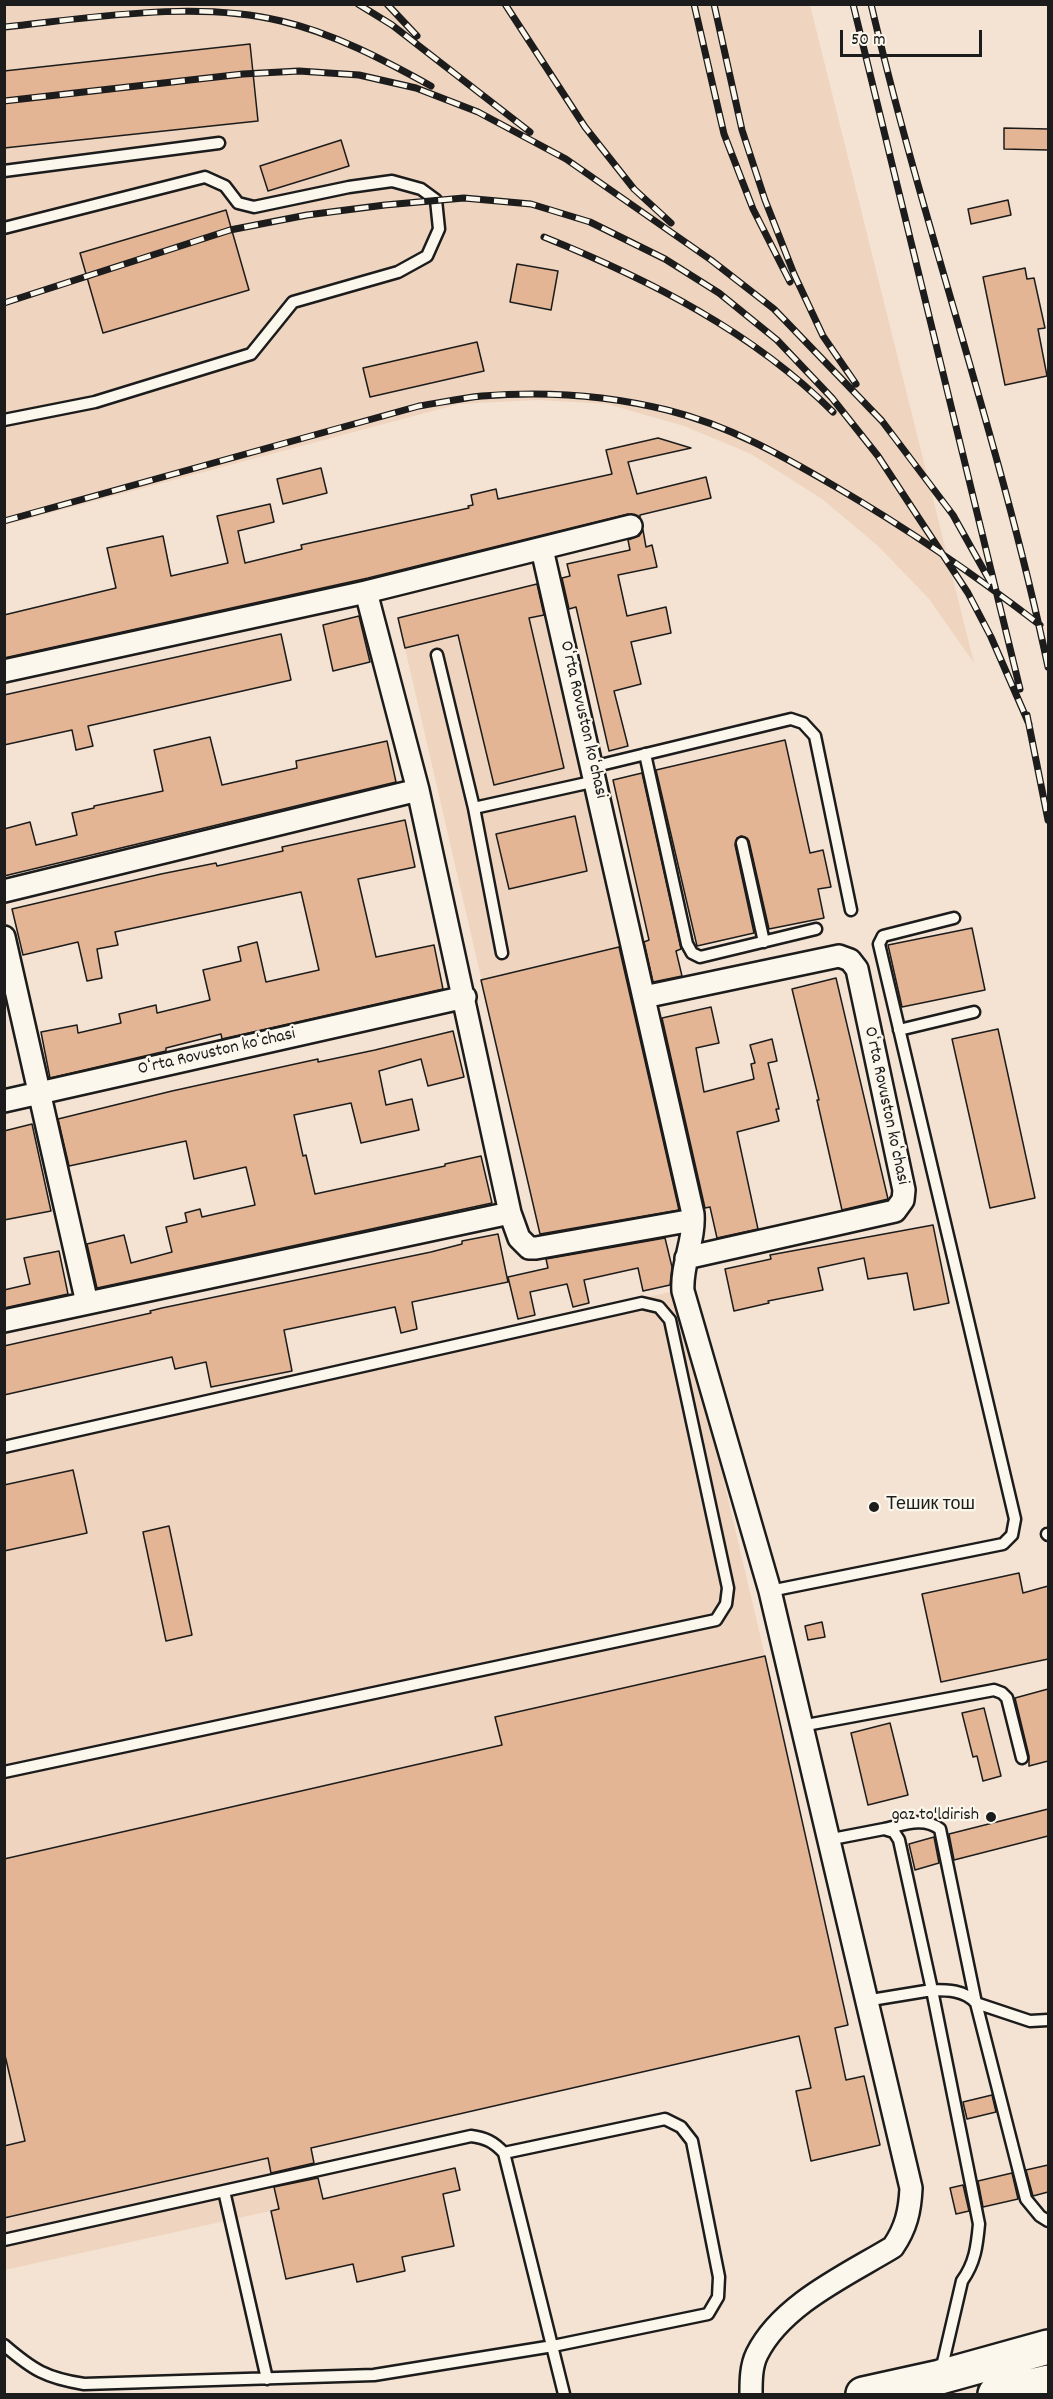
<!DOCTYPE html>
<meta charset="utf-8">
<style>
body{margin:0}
#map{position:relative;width:1053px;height:2399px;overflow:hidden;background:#f4e3d2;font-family:Dekko,sans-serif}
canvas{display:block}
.frame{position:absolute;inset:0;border:6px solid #1c1c1c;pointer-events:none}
.scale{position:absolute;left:840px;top:30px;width:142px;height:27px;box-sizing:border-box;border:3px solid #1c1c1c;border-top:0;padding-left:8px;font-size:18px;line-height:21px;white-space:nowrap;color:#1c1c1c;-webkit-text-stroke:4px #fbf7ec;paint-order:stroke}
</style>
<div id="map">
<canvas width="1053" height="2399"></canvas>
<div class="frame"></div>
<div class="scale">50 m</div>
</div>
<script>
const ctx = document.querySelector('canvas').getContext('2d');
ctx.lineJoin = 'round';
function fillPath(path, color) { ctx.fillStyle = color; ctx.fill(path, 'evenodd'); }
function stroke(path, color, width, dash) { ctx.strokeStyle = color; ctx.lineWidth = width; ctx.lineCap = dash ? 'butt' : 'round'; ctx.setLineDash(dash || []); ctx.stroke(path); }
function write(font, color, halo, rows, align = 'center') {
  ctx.font = font + ' Dekko,sans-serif'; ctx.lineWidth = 4.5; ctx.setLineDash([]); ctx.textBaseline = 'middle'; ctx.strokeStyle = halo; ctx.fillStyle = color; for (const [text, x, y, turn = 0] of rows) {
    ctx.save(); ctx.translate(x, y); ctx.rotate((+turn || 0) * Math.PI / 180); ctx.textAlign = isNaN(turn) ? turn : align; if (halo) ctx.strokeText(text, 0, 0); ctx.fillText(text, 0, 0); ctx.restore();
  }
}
fillPath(new Path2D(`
 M5,5h805l164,658 -45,-64 -51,-53 -56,-47 -71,-45 -67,-28 -77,-22 -70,-4 -78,4 -454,121z
 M542,583l144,629 -143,34 -145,-628z
 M679,1290l86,366 83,369 -13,4 11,50 18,-3 16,69 -69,16 -15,-70 15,-3 -12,-52 -488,112 11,50 16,-3 15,69 -67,15 -16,-68 -265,59 -1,-828z`), '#efd5bf');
const building = new Path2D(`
 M250,44l8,77 -254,27v-77z
 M1004,128l44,1v21l-44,-1z
 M341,140l8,26 -81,25 -8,-25z
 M1008,200l3,15 -40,9 -3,-15z
 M226,210l23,80 -146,43 -23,-80z
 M517,264l41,7 -7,39 -41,-8z
 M1025,268l2,11 7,-1 11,50 -7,1 9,47 -42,9 -22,-108z
 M477,342l7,29 -114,26 -7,-29z
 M658,438l33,10 -63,14 9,32 69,-17 5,21 -71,17v2l-12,-3 -260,64 -364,80v-43l112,-27 -9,-40 56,-12 8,40 57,-13 -11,-47 53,-12 4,18 -36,9 7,32 57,-14 -1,-4 168,-37 -1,-2 5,-1 -2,-10 25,-6 2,10 114,-25 -6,-24z
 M321,468l6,25 -44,11 -6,-25z
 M643,530l3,17 6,-2 5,22 -39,8 9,41 39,-9 5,26 -40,9 10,42 -27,7 14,55 -19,5 -33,-144 -7,2 -7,-31 8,-2 -3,-12 63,-14 -2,-10 11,-4z
 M537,584l7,31 -15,3 35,150 -70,17 -36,-150 -53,13 -7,-30z
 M359,616l11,46 -37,9 -10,-46z
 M281,634l10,46 -203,46 5,20 -17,4 -4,-20 -68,15v-50z
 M210,737l12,48 75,-17 -1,-7 91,-20 9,41 -392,94v-47l26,-7 6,23 41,-10 -5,-22 22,-5v-2l69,-15 -9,-41z
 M785,740l25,113 13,-3 8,37 -13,2 6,29 -55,11 -20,-88 -2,-3 -6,-2 -4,2 -2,7 19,88 -57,13 -41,-176z
 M642,773l39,176 -5,2 6,25 -29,6 -9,-40 5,-2 -36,-160z
 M575,816l12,55 -78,18 -13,-55z
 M405,820l10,47 -57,12 18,78 58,-12 9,44 -221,50 -1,-5 -55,14v3l-116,27 -9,-46 36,-7 1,8 43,-10 -2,-9 37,-9 1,8 53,-13 -7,-30 38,-9 -3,-14 19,-5 9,40 53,-12 -18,-78 -186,40 3,13 -21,4 5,29 -15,3 -9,-39 -55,13 -11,-46 149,-35 55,-11 1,3 66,-15 -1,-4z
 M972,928l13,62 -83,17 -14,-62z
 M619,947l60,263 -139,24 -59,-254z
 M836,978l52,221 -46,11 -25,-110h2l-27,-111z
 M711,1007l8,36 -23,5 8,44 50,-13 -3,-15 4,-1 -5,-18 22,-6 5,22 -9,2 11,46h-3l3,12 -42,11 21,97 -41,9 -7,-31 -5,1 -43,-190z
 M998,1029l37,169 -45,10 -38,-169z
 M453,1031l11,46 -36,9 -7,-27 -42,12 7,34 26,-6 7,31 -58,13 -10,-40 -57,12 9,41 3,-1 9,39 130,-28v-2l36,-8 11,47 -395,85 -10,-44 37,-9 7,28 41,-11 -6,-25 21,-5 -2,-9 15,-4 2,8 53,-12 -9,-38 -52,12 -8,-38 -117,25 -11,-47 114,-28 146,-32v3l57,-12z
 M32,1124l19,87 -47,9v-89z
 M933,1225l16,78 -35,7 -7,-37 -39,6 -4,-21 -46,10 5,22 -55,11 1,2 -35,8 -9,-42 46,-10 -1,-4z
 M498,1234l10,48 -96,20 5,27 -16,4 -6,-26 -111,23 8,41 -81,16 -5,-25 -31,7 -3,-12 -168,38v-49l147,-33 -1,-2 12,-3 269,-56 31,-8v-3z
 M665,1238l7,29 -2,18 -27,6 -5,-23 -54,12 5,23 -16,4 -6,-23 -37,8 5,23 -17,4 -10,-42 40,-9 -2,-9z
 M59,1251l9,43 -64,14v-18l26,-6 -6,-26z
 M73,1470l14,63 -83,18v-66z
 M169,1526l23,109 -26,6 -23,-109z
 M1019,1573l4,20 25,-7v73l-107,23 -19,-88z
 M822,1622l3,15 -17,3 -3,-14z
 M765,1656l83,369 -13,3 11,52 18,-4 16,69 -69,16 -15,-70 15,-3 -12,-52 -488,112 3,15 -43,10 -3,-15 -264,60v-72l21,-5 -21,-90v-192l498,-114 -7,-28z
 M1048,1689v72l-19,5v-10l-14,-58z
 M984,1708l17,68 -18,5 -6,-25 -4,1 -11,-44z
 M890,1723l18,72 -40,10 -17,-72z
 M1048,1809v27l-94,24 -5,-26z
 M934,1837l5,26 -24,7 -6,-26z
 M992,2095l4,17 -29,7 -4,-17z
 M1048,2165v27l-15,4 -7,-26z
 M455,2168l5,22 -17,4 11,52 -52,11 3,14 -48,11 -4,-18 -67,15 -15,-68 8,-2 -5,-22 44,-9 5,21z
 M1012,2173l6,26 -35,8 -5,-26z
 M963,2185l6,26 -13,3 -6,-26z`);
fillPath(building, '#e4b594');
stroke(building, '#1c1c1c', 1.5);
const service = new Path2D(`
 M4,171l215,-28
 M4,228l201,-51 20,9 13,17 16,4 95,-20 43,-6 29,8 15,11 3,29 -12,27 -29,16 -105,30 -42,52 -156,48 -91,18
 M437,655l37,153 28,145
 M645,754l42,190 5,9 8,4 116,-28
 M592,767l199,-48 12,4 12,13 36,174
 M474,808l122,-27
 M742,843l22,99
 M899,1030l75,-18
 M4,1447l638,-144 17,4 11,13 58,268 -2,16 -10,16 -712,152
 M1047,1534l1,1
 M770,1591l233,-47 9,-9 3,-16 -136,-575 4,-8 71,-18
 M801,1726l193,-36 8,3 5,5 15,60
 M884,1829c19,-4 39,-13 56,0l36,174 54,18 18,-1
 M827,1840l57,-11 10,3 5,8 33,150 -67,11
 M224,2191l43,188
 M4,2240l467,-104c15,2 23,6 33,17l60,241
 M4,2345c29,25 42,33 80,39l290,-9 179,-29 155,-32 10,-17 1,-20 -27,-136 -11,-14 -16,-8 -161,34
 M941,2371l21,-90c13,-18 15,-35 17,-57l-47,-234c15,0 33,0 44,13l50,196 14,17 8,5`);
const minor = new Path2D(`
 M542,549l151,665c2,26 -12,51 -10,77l87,300 141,597c-1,23 -5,40 -18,59 -46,28 -111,57 -136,107 -6,12 -6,27 -6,40
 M366,592l52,198 92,423 9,25 10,10h7l157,-28
 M4,671l362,-79 265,-66
 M4,891l414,-101
 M4,937l83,366
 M644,997l195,-41 11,4 7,9 47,221 -1,10 -8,11 -209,47
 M4,1101l461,-104
 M4,1321l506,-108`);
const trunk = new Path2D(`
 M863,2394l77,-17 108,-30
 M995,2394l53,-12`);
stroke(service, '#1c1c1c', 15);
stroke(minor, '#1c1c1c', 26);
stroke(trunk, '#1c1c1c', 38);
stroke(service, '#fbf7ec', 10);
stroke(minor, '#fbf7ec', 21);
stroke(trunk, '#fbf7ec', 33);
const rail = new Path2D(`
 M358,4l34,21 138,107
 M387,4l30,32
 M505,4l80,123 49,62 37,34
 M694,4l30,130 29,75 37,73
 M714,4l28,126 23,70 29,74 29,62 33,48
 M853,4l167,685
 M871,4c52,223 130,439 177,663
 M4,27c87,-9 191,-27 277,-6 52,12 103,39 150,65
 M4,101l239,-27 56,-3 60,4 57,13 62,24 88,47 145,101 63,49 108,112 71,94 43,77
 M544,237c104,42 209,95 289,175
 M4,303l226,-73 77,-15 78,-10 79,-7 67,6 59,18 75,37 54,34 58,47 55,58 46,58 90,137 23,44 38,87
 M4,521l415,-115c20,-3 42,-8 63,-10 61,-5 125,-1 185,14 61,15 116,46 169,77 72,42 139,88 204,138
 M1027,715l21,105`);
stroke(rail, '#1c1c1c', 7);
stroke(rail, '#fbf7ec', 4.5, [14]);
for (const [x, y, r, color] of [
 [874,1507,6,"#1c1c1c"],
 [991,1817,6,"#1c1c1c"]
]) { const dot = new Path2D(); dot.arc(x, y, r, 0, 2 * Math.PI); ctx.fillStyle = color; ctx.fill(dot); stroke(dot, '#fbf7ec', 2); }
write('18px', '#1c1c1c', '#fbf7ec', [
 ["Oʻrta Rovuston koʻchasi",582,720,77],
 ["Oʻrta Rovuston koʻchasi",217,1053,-13],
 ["Oʻrta Rovuston koʻchasi",885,1106,78]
]);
write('18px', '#1c1c1c', '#fbf7ec', [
 ["Тешик тош",886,1507],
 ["gaz to'ldirish",979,1817,"right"]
], 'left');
</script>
